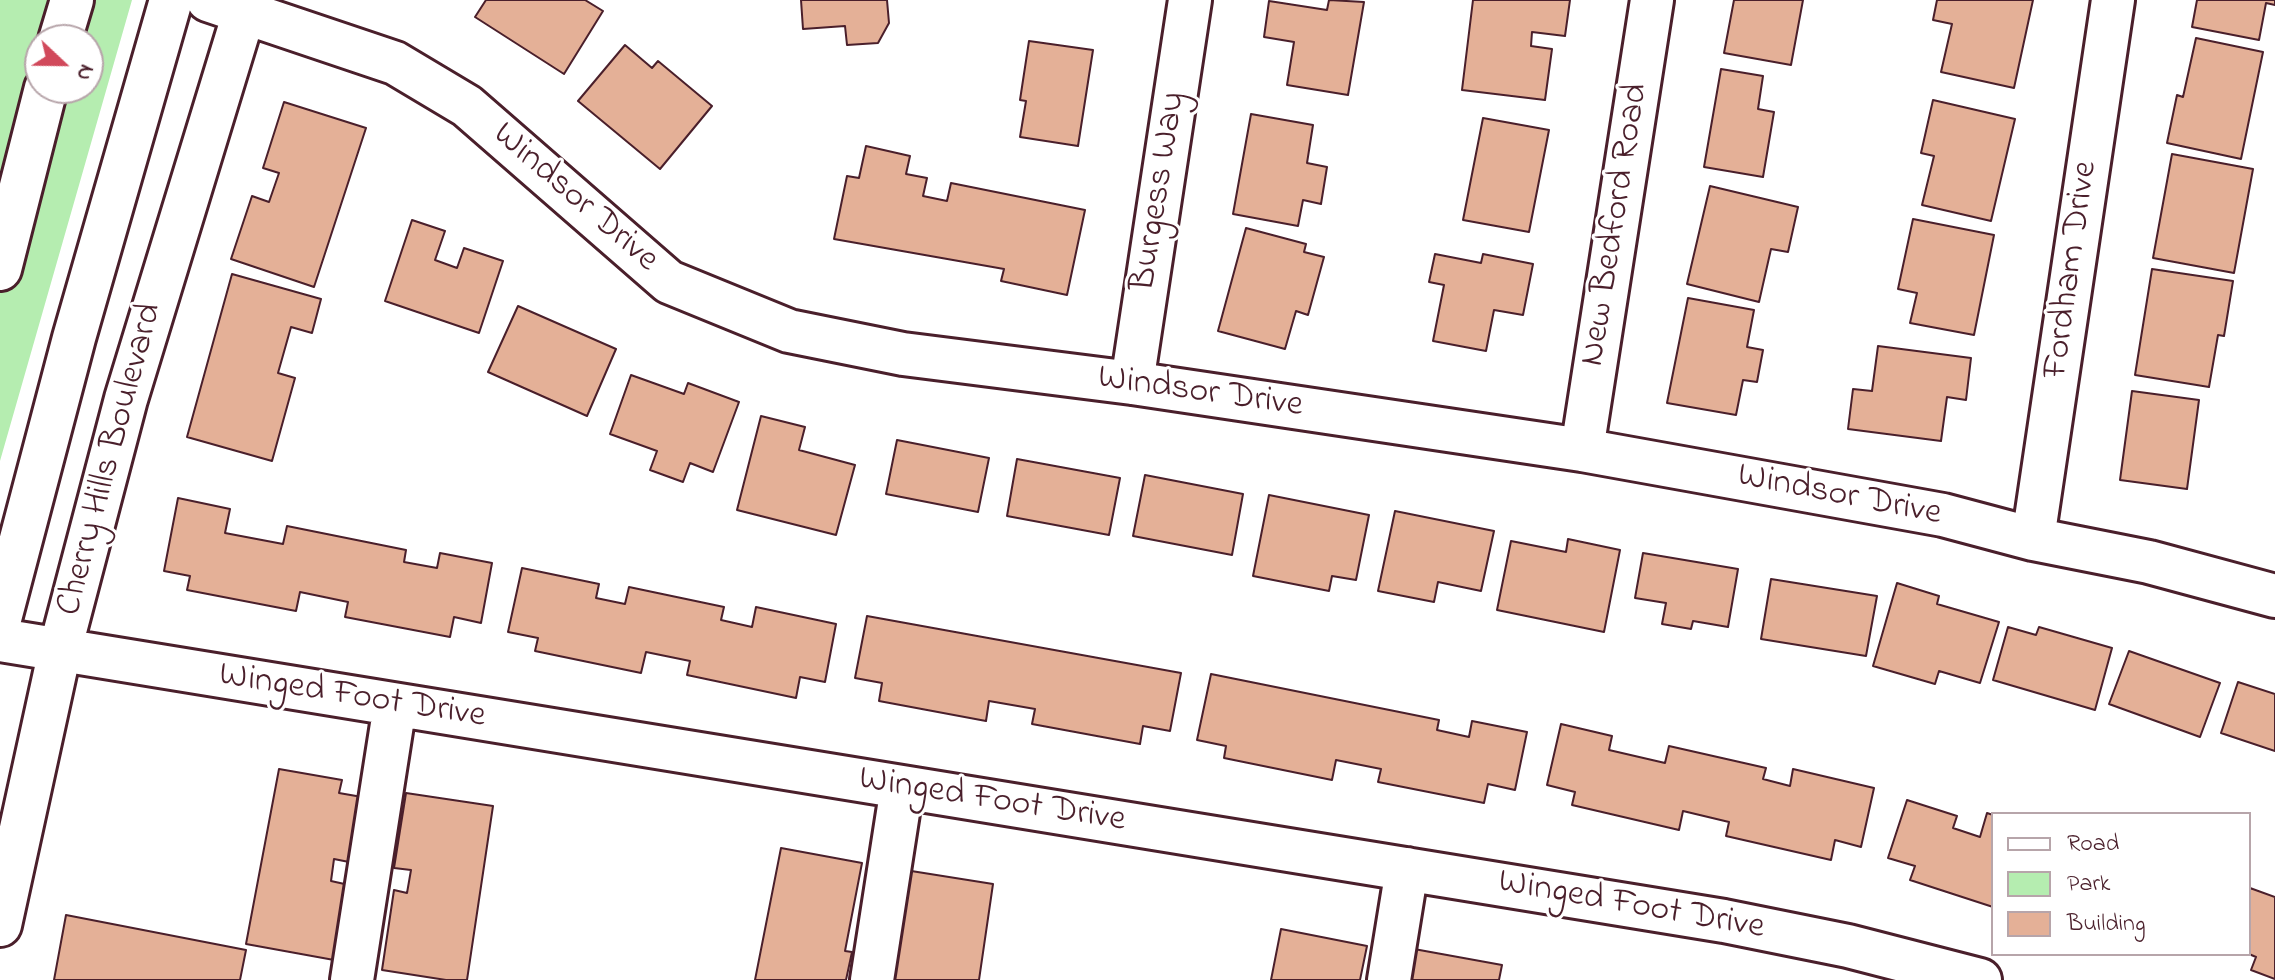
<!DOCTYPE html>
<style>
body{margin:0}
#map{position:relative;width:2275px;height:980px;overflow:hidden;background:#fff;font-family:"Indie Flower",sans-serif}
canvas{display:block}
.legend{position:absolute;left:1991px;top:812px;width:260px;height:144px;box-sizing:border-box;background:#fff;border:2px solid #b7a5aa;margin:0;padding:10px 14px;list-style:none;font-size:24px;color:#4a1f2b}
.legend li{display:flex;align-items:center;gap:16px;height:40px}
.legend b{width:40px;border:2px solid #b7a5aa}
.north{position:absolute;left:24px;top:24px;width:80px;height:80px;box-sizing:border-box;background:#fff;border:2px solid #b7a5aa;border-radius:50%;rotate:112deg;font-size:22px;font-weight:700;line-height:32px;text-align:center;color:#4a1f2b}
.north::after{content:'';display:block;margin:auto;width:28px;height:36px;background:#d1495b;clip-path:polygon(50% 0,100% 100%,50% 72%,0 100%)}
</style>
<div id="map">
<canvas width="2275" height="980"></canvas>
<ul class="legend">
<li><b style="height:10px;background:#fff"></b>Road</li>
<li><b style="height:22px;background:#b5edb0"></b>Park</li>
<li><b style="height:22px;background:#e4b097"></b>Building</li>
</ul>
<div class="north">N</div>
</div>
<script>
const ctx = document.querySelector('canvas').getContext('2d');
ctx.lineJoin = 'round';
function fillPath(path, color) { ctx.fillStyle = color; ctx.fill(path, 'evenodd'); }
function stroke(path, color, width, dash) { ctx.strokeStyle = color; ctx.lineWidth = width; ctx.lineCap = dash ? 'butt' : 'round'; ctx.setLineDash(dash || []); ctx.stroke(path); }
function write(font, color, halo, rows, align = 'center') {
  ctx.font = font + ' "Indie Flower",sans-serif'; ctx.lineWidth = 6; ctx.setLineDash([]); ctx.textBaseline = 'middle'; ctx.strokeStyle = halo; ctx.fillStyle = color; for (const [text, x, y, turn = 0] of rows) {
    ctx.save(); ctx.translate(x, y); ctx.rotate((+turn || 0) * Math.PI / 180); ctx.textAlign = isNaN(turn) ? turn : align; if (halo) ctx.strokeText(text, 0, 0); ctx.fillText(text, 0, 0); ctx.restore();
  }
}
fillPath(new Path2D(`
 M0,0h132l-132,461zM40,40h48v48h-48z`), '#b5edb0');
const building = new Path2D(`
 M486,0h99l18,11 -39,63 -89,-57z
 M801,0h86l2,23 -11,20 -31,2 -2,-19 -42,3z
 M1329,0l35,2 -16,93 -61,-10 7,-43 -30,-5 5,-36 58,9z
 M1473,0h97l-5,36 -33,-4 -1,14 21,3 -7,51 -83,-10z
 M1734,0h69l-12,65 -67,-12z
 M1937,0h96l-19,88 -73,-16 11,-48 -19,-4z
 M2197,0h78v5l-9,-2 -7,37 -67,-13z
 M2196,38l67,14 -22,107 -74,-16 10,-48 6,2z
 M1029,41l64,9 -15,96 -58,-9 6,-36 -6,-1z
 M625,45l27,23 6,-7 54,45 -52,63 -82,-68z
 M1721,69l42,7 -5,33 16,3 -11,65 -59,-10z
 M1933,100l82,19 -24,102 -69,-16 12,-49 -13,-3z
 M284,102l82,26 -52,159 -83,-28 21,-63 17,6 10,-29 -16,-5z
 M1251,114l62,11 -6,38 20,4 -6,37 -18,-4 -5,26 -65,-12z
 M1483,118l66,12 -20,102 -66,-12z
 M866,146l44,10 -4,18 21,4 -4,18 24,5 4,-18 134,27 -18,85 -66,-14 3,-12 -170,-30 13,-63 12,2z
 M2172,154l81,15 -19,104 -81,-15z
 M1710,186l88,21 -10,45 -17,-3 -12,53 -72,-18z
 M1913,219l81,16 -20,100 -64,-12 7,-30 -19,-4z
 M412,220l33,11 -10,29 22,8 7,-20 39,13 -24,72 -94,-32z
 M1246,228l60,16 -2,8 20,5 -16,58 -12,-4 -11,38 -67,-18z
 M1435,254l46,9 2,-9 50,10 -10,51 -29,-5 -8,41 -53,-10 11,-56 -15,-3z
 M2152,269l81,12 -9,55 -6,-1 -9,52 -74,-12z
 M232,274l89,25 -9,34 -21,-6 -13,46 17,5 -23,83 -85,-24z
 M1688,298l66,12 -7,37 16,3 -6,32 -14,-2 -7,35 -69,-12z
 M518,306l98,43 -29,67 -99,-44z
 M1878,346l93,12 -5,42 -19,-3 -6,44 -93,-12 5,-40 19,2z
 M631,375l53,19 4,-11 51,19 -26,70 -23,-9 -7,19 -33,-12 7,-19 -47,-17z
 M2132,391l67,9 -12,89 -67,-9z
 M761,416l44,11 -6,23 56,15 -19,70 -99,-25z
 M897,440l92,18 -11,54 -92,-18z
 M1017,459l103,19 -11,57 -102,-19z
 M1145,475l98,19 -11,61 -99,-19z
 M1269,495l100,20 -13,65 -24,-4 -3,15 -76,-15z
 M178,498l52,11 -5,24 58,11 4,-18 119,24 -2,12 33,6 3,-15 52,10 -11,60 -27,-6 -4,20 -105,-20 3,-15 -48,-10 -4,19 -109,-21 3,-14 -26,-5z
 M1395,511l99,20 -13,60 -43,-9 -4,20 -56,-11z
 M1568,539l52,11 -16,82 -107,-22 14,-69 55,11z
 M1643,553l95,16 -10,58 -35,-6 -2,8 -29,-5 4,-21 -31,-5z
 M522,568l77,16 -3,14 29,6 4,-17 95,20 -3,13 31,7 4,-20 80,17 -11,58 -25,-5 -4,21 -109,-23 3,-14 -44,-9 -5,21 -106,-22 3,-13 -30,-6z
 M1771,579l106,17 -11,60 -105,-17z
 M1897,583l42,13 -2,8 62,18 -19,61 -41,-12 -4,13 -62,-18z
 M867,616l314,57 -11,58 -27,-5 -3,18 -108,-20 3,-15 -46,-8 -3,20 -107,-20 3,-18 -27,-5z
 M2008,627l28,8 3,-8 73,21 -17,62 -102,-30z
 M2129,651l91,32 -20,54 -91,-33z
 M1211,674l228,46 -2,10 32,7 3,-16 55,11 -12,58 -27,-6 -4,19 -106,-21 3,-13 -45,-9 -4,20 -108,-22 2,-12 -29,-6z
 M2238,682l37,12v57l-54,-18z
 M1561,724l51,12 -3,14 56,13 4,-17 97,22 -3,11 27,7 3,-17 81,19 -13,59 -26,-7 -4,20 -105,-24 3,-14 -46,-11 -4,19 -107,-25 3,-13 -28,-7z
 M279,769l63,11 -3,13 23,4 -13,65 -15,-3 -3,22 18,4 -15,75 -88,-16z
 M406,793l87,13 -26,174h-21l-64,-10 12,-80 13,3 4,-23 -17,-2z
 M1907,800l50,16 -4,12 27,9 7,-24 6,2v92l-83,-27 5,-14 -27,-8z
 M781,848l81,15 -17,88 7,1 -6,28h-91z
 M905,870l88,14 -14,96h-91z
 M2250,888l25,9v82l-24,-9 5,-13 -7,-3z
 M66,915l180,35 -6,30h-186z
 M1281,929l86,17 -7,34h-89z
 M1414,949l88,16 -3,15h-91z`);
fillPath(building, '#e4b097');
stroke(building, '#4a1f2b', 2);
const minor = new Path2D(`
 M208,0l187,63 72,43 202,176 120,49 114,23 229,29 450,67 361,65 90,24 116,23 126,34
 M60,40l12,-40
 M0,269l46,-181
 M1132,383l58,-383
 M1582,450l70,-450
 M2033,539l80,-539
 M0,619l74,-281 97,-338
 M0,640l1724,281 124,25 132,34
 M0,925l60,-275 66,-251 122,-399
 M352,980l43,-275
 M872,980l30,-193
 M1389,980l18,-111`);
stroke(minor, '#4a1f2b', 48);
stroke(minor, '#fff', 42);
write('36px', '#4a1f2b', '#fff', [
 ["Burgess Way",1161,192,-81],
 ["Windsor Drive",574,199,41],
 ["New Bedford Road",1617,225,-81],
 ["Fordham Drive",2073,270,-82],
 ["Windsor Drive",1200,394,8],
 ["Cherry Hills Boulevard",112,460,-75],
 ["Windsor Drive",1839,497,11],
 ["Winged Foot Drive",352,698,9],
 ["Winged Foot Drive",992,802,9],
 ["Winged Foot Drive",1631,907,10]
]);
</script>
